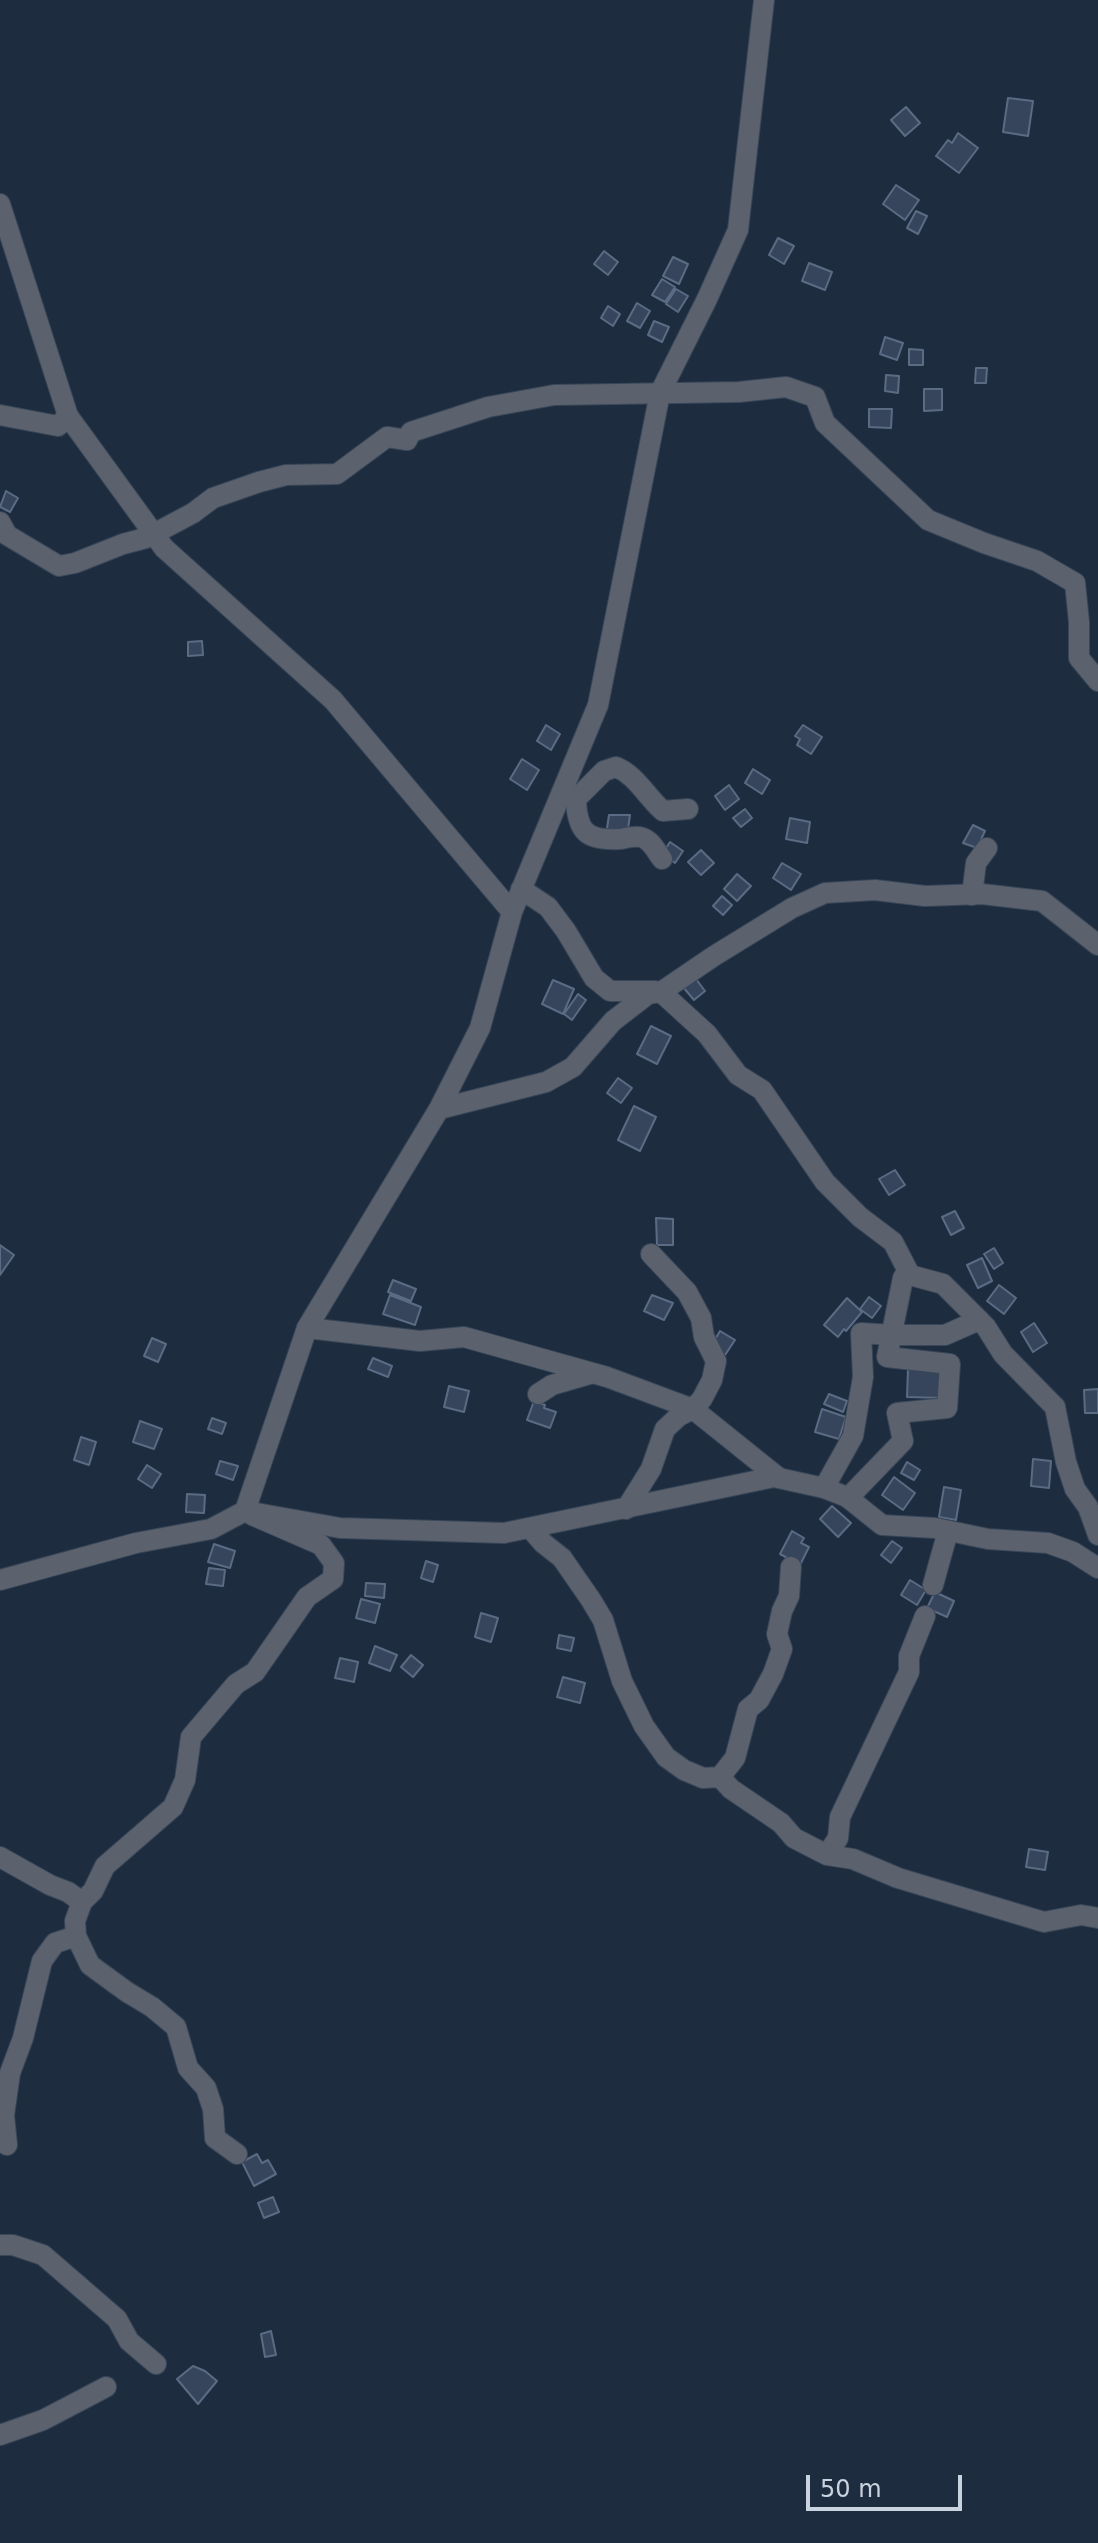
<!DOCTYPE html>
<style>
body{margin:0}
#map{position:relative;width:1098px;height:2543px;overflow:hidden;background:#1e2c40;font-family:"DejaVu Sans",sans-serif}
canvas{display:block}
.scale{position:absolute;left:806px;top:2475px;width:156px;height:36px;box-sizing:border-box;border:4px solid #c9d2df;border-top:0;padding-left:10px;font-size:24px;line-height:28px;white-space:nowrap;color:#c9d2df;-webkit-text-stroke:6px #1e2c40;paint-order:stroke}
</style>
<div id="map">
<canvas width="1098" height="2543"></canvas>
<div class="scale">50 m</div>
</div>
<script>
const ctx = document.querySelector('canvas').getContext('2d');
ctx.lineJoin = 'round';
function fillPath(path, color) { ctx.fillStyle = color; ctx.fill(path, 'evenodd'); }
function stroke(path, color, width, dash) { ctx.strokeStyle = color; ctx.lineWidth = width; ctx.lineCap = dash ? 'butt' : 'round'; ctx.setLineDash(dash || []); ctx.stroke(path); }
const building = new Path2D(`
 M1008,98l25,3 -5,35 -25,-4z
 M906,107l14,16 -15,13 -14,-16z
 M958,133l20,15 -19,25 -23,-17 12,-16 4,3z
 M896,185l23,15 -14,20 -22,-16z
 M916,211l11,5 -9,18 -11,-6z
 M778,238l16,8 -10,18 -15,-9z
 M604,251l14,11 -10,13 -14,-11z
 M673,257l15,7 -9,20 -16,-8z
 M809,263l23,9 -7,18 -23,-9z
 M662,279l13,8 -10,15 -13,-7z
 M676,289l12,7 -10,16 -12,-8z
 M637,303l13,8 -10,17 -13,-7z
 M608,306l12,8 -7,12 -12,-8z
 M654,321l15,6 -7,15 -14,-7z
 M885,337l18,6 -6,17 -17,-6z
 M909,349l14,1v15h-14z
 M976,368h11l-1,15h-11z
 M886,375l13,1 -1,17 -13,-2z
 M924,389h18v21l-18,1z
 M869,409h23l-1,19 -22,-1z
 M6,491l12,7 -8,14 -10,-5z
 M202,641l1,14 -15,1v-14z
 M546,725l14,9 -9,16 -14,-9z
 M803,725l19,12 -11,17 -14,-9 3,-6 -5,-3z
 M522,759l17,11 -12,20 -17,-11z
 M753,769l17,11 -8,14 -17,-11z
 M729,785l10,14 -14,11 -10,-14z
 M745,809l7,9 -11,9 -8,-9z
 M609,815h21l-3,21 -21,-1z
 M790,818l20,4 -3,21 -21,-4z
 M973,825l12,6 -8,17 -14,-5z
 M670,842l13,9 -8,12 -13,-9z
 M701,850l13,13 -13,12 -13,-13z
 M782,863l19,11 -10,16 -18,-12z
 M737,874l14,12 -14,15 -13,-12z
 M722,896l10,9 -9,10 -10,-9z
 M696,979l9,12 -11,9 -11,-13z
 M553,980l21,9 -11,25 -21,-10z
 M578,994l8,6 -14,20 -8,-6z
 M651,1026l20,10 -14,28 -20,-10z
 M618,1078l14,10 -11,15 -14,-10z
 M634,1106l22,11 -16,34 -22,-11z
 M895,1170l10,15 -16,10 -10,-16z
 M955,1211l9,17 -13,7 -9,-18z
 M656,1218l17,1v26h-16z
 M0,1245l14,10 -14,20z
 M994,1248l9,15 -9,6 -10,-15z
 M982,1258l10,23 -14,7 -11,-23z
 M393,1280l23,9 -5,12 -23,-9z
 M999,1285l17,13 -12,16 -17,-13z
 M390,1295l31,12 -6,18 -32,-11z
 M652,1295l21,8 -9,17 -20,-9z
 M869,1297l12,9 -9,12 -12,-9z
 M847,1298l15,14 -16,19 -2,-2 -6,8 -14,-12z
 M1034,1323l13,20 -14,9 -12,-20z
 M720,1331l15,9 -10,15 -15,-7z
 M152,1338l14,6 -8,18 -14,-6z
 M373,1358l19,8 -4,11 -20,-8z
 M908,1369l35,1 -1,28 -35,-1z
 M449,1386l20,5 -5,21 -20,-5z
 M1098,1389v24h-13l-1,-23z
 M829,1394l18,7 -4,11 -19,-8z
 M534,1401l11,4 -1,3 12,4 -6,16 -23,-8z
 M822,1409l24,8 -7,22 -24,-7z
 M212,1418l14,5 -4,11 -14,-5z
 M140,1421l22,8 -8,20 -21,-7z
 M81,1437l15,5 -7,23 -15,-5z
 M1033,1459l18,2 -2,27 -18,-2z
 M220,1461l18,5 -5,14 -17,-6z
 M907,1462l13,8 -6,10 -13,-7z
 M147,1465l14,9 -9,14 -14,-9z
 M894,1477l21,16 -12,17 -21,-15z
 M944,1487l17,3 -5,30 -17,-3z
 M187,1494l18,1 -1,18 -18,-1z
 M832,1506l19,17 -13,14 -18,-18z
 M792,1531l12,7 -3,5 8,4 -9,18 -20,-11z
 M892,1541l10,7 -11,15 -10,-8z
 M214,1544l21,7 -5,17 -22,-6z
 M426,1561l12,4 -5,17 -12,-4z
 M209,1568l16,2 -2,16 -17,-2z
 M910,1580l16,10 -9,15 -16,-10z
 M366,1583l19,1 -1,14 -19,-2z
 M935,1592l19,9 -7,16 -20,-9z
 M361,1599l19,5 -5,19 -19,-5z
 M481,1613l17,5 -7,24 -16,-5z
 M559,1635l15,3 -3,13 -14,-3z
 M375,1646l22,9 -7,16 -21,-8z
 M411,1655l12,10 -10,12 -12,-10z
 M340,1658l18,4 -4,20 -19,-4z
 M563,1677l22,6 -5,20 -23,-6z
 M1029,1849l19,3 -3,18 -19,-3z
 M257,2154l5,9 6,-3 8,14 -22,12 -12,-24z
 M273,2197l6,15 -15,6 -6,-15z
 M271,2331l5,24 -11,2 -4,-23z
 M193,2366l12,5 12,10 -19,23 -21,-25z`);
fillPath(building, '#36455b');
stroke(building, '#5b6b83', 2);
const minor = new Path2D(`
 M0,415l58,11 10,-10
 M0,522l7,13 52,31 16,-3 48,-19 23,-6 47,-25 20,-15 46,-16 27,-7 51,-1 50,-37 20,3 4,-8 77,-25 66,-12 185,-3 47,-5 29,10 10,26 103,97 56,23 53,18 38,22 4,39v36l19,23
 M566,790l10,9c1,33 11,42 44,40 6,-1 14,-3 20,-2 11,2 16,14 22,22
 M576,799l28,-28 12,-4c20,8 30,29 47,44l25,-2
 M972,895l4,-32 11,-15
 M307,1328l113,13 44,-4 143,40 86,32 86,69
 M538,1394l14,-9 38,-11
 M824,1488l29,-52 10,-59 -2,-44 31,2
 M848,1498l55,-57 -6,-28 50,-5 3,-44 -63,-7 16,-79 7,-3 33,9 43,43 17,27 52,53
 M626,1509l25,-40 14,-40 14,-13 14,-7 9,-10 10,-19 4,-19 -12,-24 -3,-19 -14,-26 -36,-38
 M530,1528l13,15 19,15 29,42 12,20 19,61 22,45 22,31 18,13 19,8 17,-1 15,-19 13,-49 11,-9 14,-26 9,-25 -5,-15 5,-23 7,-15 2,-29
 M933,1585l15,-54
 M720,1777l11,12 50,34 13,15 33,17 26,4 45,19 146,44 37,-7 17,3
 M827,1855l11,-17 2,-21 69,-145v-16l16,-40
 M0,1857l50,28 18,7 14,10
 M76,1936l14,29 37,27 25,15 24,20 12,41 18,20 7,21 2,29 22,16
 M7,2145l-3,-30 6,-42 13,-35 19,-77 13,-18 21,-7 -1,-15 7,-19 11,-11 12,-25 68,-59 12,-27 6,-43 45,-53 19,-12 52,-75 26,-18 1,-16 -13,-18 -69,-30
 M0,2245h13l30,10 74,64 12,22 27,23
 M0,2435l43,-15 63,-33`);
const tertiary = new Path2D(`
 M0,204l68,212 96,132 169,152 179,212
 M521,889l27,18 18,24 28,47 16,13h45
 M661,992l46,42 31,41 24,15 63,92 35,35 33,25 17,33
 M439,1109l107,-27 27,-15 40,-46 35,-27 13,-2 53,-36 78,-48 33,-15 50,-3 50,6 57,-2 60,7 56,44
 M892,1335h53l34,-15
 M1055,1407l11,55 9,27 13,18 10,28
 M245,1511l95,17 164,5 270,-56 50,11 23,9 35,28 53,3 53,11 60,4 25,9 25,16
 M0,1580l136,-37 75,-14 34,-18 62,-183 132,-219 41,-81 32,-116 86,-207 62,-312 47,-94 31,-69 26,-230`);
stroke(minor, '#394759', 22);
stroke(tertiary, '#394759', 22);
stroke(minor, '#5b626d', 20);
stroke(tertiary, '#5b626d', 20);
</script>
